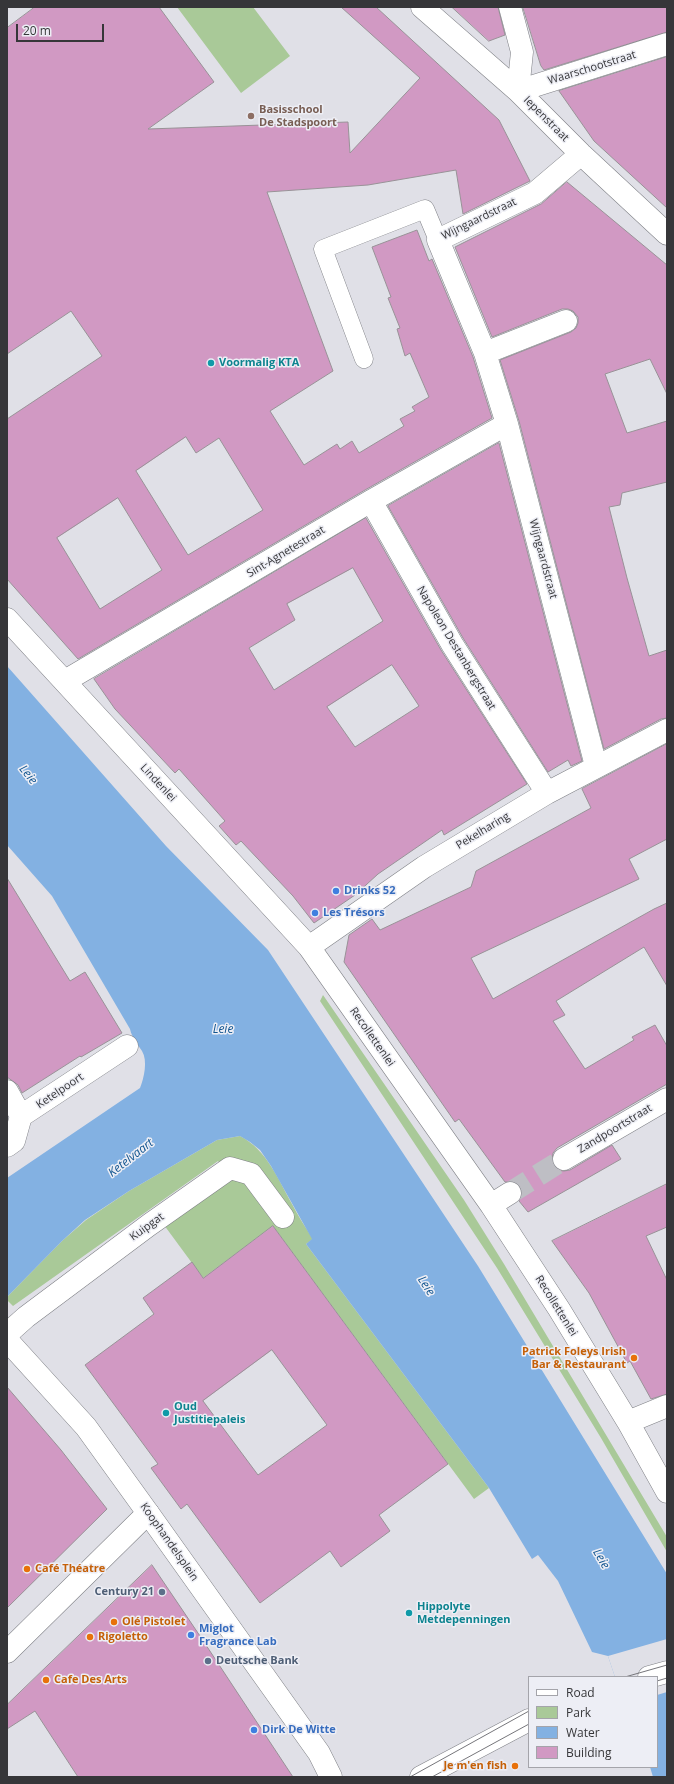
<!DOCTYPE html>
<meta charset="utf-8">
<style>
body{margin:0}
#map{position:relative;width:674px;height:1784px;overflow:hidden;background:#e0e0e7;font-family:"Open Sans",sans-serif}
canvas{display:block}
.frame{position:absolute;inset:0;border:8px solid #363639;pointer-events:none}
.legend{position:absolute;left:528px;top:1676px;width:130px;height:92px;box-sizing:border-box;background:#edeef5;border:1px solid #a4a4aa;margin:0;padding:5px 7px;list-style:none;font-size:12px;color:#363639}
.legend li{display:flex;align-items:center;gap:8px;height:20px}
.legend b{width:20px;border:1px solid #a4a4aa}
.scale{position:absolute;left:16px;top:24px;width:88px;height:18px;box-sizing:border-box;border:2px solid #363639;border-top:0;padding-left:5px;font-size:12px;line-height:14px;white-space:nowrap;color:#363639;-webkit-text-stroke:3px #edeef5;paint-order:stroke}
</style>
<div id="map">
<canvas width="674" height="1784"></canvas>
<div class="frame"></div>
<ul class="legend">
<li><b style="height:5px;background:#fff"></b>Road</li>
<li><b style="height:11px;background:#a9c998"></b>Park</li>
<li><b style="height:11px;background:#83b1e2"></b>Water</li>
<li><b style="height:11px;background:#d199c3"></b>Building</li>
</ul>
<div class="scale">20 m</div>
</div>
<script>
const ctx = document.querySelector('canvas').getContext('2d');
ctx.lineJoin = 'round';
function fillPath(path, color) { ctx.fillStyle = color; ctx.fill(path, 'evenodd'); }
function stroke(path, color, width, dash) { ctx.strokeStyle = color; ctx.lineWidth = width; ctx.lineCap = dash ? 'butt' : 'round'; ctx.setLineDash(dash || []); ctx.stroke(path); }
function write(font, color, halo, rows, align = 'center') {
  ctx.font = font + ' "Open Sans",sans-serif'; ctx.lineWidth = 3; ctx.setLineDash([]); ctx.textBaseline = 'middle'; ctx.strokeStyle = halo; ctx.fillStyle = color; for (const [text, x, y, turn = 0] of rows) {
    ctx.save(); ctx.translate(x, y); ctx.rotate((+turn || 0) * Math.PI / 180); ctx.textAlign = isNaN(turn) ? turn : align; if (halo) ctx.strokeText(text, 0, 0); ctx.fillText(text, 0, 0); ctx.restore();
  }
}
fillPath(new Path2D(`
 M177,7h76l37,49 -49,37z
 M323,995l141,205 40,64 163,273v15l-66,-114 -104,-170 -177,-267z
 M240,1136c27,14 38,43 52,68 6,12 14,24 21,35l-7,5 183,244 -15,11 -201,-273 -70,52 -39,-53 66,-48 -12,-16 -205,145 -6,-6v-3l55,-56 24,-21 43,-29 88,-51z`), '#a9c998');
fillPath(new Path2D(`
 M7,666l159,180 102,104 210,316 189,308v203h-14l-3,-10h7v-90h-42l-7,-21 -16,-4 -34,-71 -20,-26 -6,4 -43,-71 -183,-244 6,-5 -41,-73 -11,-16 -10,-8 -10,-6 -23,4 -88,51 -44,29 -23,21 -55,56v-119l133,-90c4,-10 8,-27 2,-37 -5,-8 -10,-13 -12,-22l-78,-133 -45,-51z`), '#83b1e2');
fillPath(new Path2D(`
 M667,1639v53l-10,3v-18h-42l-7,-21z`), '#e0e0e7');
const building = new Path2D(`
 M35,7h124l55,75 -66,47 200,-7 2,31 70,-75 -79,-71h35l123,113 31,61 -67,33 -7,-44 -88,15 -101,7 66,179 -63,40 34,54 33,-21 3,5 12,-8 7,12 45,-27 -4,-7 15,-8 -3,-4 17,-10 -19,-44 -5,3 -8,-27 3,-1 -12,-30 3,-1 -19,-50 45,-17 12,31 3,-2 41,98 19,61 -127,72 -287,169 -71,-80v-160l95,-63 -31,-45 -64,43v-326zM186,437l10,16 23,-15 44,72 -75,45 -52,-84zM118,498l44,72 -62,39 -43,-71z
 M452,7h46l7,28 -16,6z
 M523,7h144v25l-123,38 -3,-4z
 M667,57v151l-73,-67 -35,-50z
 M567,182l100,83v129l-17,-35 -45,15 22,59 40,-12v61l-45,11 -2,12 -11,2 18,71 22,78 18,-6v68l-6,1 -57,30 -85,-328 -19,-61 71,-28 5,-4 2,-5v-6l-5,-6 -5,-2h-6l-70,28 -37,-90 86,-43z
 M499,443l83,318 -11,5 -3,-6 -20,12 -85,-134 -75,-132z
 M366,518l75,132 86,134 -83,51 -2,-5 -64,44 -23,21 -41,28 -21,-27 -52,-55 -5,4 -17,-19 6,-5 -46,-52 -4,4 -60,-64 -21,-30zM353,568l30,53 -109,69 -25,-42 46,-28 -8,-16zM392,665l27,41 -64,41 -28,-40z
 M667,744v95l-38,20 10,20 -168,79 22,41 161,-90 13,-6v83l-23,-39 -88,54 9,14 -12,6 32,48 49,-29 -2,-3 23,-12 12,21v38l-110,64 -4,5 -1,6 1,7 4,4 7,1 6,-1 42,-25 9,14 -93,53 -9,-11 3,-8 -2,-7 -5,-4h-10l-46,-63 -4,3 -111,-160 5,-27 23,-16 8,11 91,-43 5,-16 115,-63 -9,-19z
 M7,878l63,103 15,-9 37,61 -41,24 -1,-1 -58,37 -4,-8 -11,-8z
 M667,1184v43l-21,9 21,44v114l-16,5 -21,-38 -3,2 -38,-70 -37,-52z
 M273,1226l175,238 -69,51 11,16 -49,36 -11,-16 -70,52 -73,-99 -6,5 -30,-41 7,-4 -73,-99 69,-51 -11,-16 49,-36 11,16zM272,1350l55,75 -69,50 -55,-74z
 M7,1387l54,63 46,59 -100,99z
 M152,1565l48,71 93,141h-215l-43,-66 -28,18v-24z`);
fillPath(building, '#d199c3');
stroke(building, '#989297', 1);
stroke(new Path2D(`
 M510,1193l54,-34`), '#bebec4', 22, [22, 11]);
const service = new Path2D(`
 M364,359l-41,-110 102,-40 13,31`);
const minor = new Path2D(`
 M422,7l96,84 63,63 86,80
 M510,7l12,45 -4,39 149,-47
 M581,154l-46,39 -97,47 47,113 22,71 89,342
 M485,353l81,-32
 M371,501l81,143 95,149
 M7,619l302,328 182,258 68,104 69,113 39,70
 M65,681l306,-180 136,-77
 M309,947l115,-80 123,-74 120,-63
 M7,1091l14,25
 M7,1146l7,-5 7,-25 106,-70
 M564,1159l103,-60
 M491,1205l19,-12
 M7,1334l19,-17 123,-92 81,-57 21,6 32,43
 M628,1422l39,-16
 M148,1513l171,240 12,24
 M649,1677l18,-5
 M421,1777l108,-57`);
const tertiary = new Path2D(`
 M7,1340l79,87 62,86 -141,139`);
stroke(service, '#7f8086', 19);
stroke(minor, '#7f8086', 23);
stroke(tertiary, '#7f8086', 23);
stroke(service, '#fff', 18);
stroke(minor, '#fff', 22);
stroke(tertiary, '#fff', 22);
stroke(new Path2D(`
 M625,1677l42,-12
 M657,1681l10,-3
 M410,1777l119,-66
 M432,1777l97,-53`), '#76767b', 1);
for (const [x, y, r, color] of [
 [251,116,4,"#8d6e63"],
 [211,363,4,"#0f9aa8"],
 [336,891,4,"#3f7fe0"],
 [315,913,4,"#3f7fe0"],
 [634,1358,4,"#e8710a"],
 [166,1413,4,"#0f9aa8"],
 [27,1569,4,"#e8710a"],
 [162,1592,4,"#5c6f8a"],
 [409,1613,4,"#0f9aa8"],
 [114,1622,4,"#e8710a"],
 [191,1635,4,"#3f7fe0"],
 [90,1637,4,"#e8710a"],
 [208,1661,4,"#5c6f8a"],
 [46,1680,4,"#e8710a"],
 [254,1730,4,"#3f7fe0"],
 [515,1766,4,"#e8710a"]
]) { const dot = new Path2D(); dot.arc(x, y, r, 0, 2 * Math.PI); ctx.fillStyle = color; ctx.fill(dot); stroke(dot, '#edeef5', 1.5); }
write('11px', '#363639', '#edeef5', [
 ["Waarschootstraat",592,68,-17],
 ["Iepenstraat",546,119,45],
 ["Wijngaardstraat",479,219,-26],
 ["Sint-Agnetestraat",286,552,-31],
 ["Wijngaardstraat",543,559,75],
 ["Napoleon Destanbergstraat",456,648,59],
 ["Lindenlei",158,783,47],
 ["Pekelharing",483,831,-31],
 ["Recollettenlei",372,1037,55],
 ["Ketelpoort",60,1091,-34],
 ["Zandpoortstraat",615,1129,-31],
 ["Kuipgat",147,1227,-36],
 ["Recollettenlei",556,1306,58],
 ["Koophandelsplein",169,1542,55]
]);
write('bold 11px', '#785e54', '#edeef5', [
 ["Basisschool",259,110],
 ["De Stadspoort",259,123]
], 'left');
write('bold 11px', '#0d838f', '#edeef5', [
 ["Voormalig KTA",219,363],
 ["Oud",174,1407],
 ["Justitiepaleis",174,1420],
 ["Hippolyte",417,1607],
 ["Metdepenningen",417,1620]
], 'left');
write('bold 11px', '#366cbe', '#edeef5', [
 ["Drinks 52",344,891],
 ["Les Trésors",323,913],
 ["Miglot",199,1629],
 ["Fragrance Lab",199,1642],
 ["Dirk De Witte",262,1730]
], 'left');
write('bold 11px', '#c56008', '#edeef5', [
 ["Patrick Foleys Irish",626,1352,"right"],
 ["Bar & Restaurant",626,1365,"right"],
 ["Café Théatre",35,1569],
 ["Olé Pistolet",122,1622],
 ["Rigoletto",98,1637],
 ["Cafe Des Arts",54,1680],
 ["Je m'en fish",507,1766,"right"]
], 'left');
write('bold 11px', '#4e5e75', '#edeef5', [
 ["Century 21",154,1592],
 ["Deutsche Bank",216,1661,"left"]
], 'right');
write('italic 12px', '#115590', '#edeef5', [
 ["Leie",28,775,51],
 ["Leie",223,1030],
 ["Ketelvaart",131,1158,-38],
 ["Leie",426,1286,57],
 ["Leie",601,1559,60]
]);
</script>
